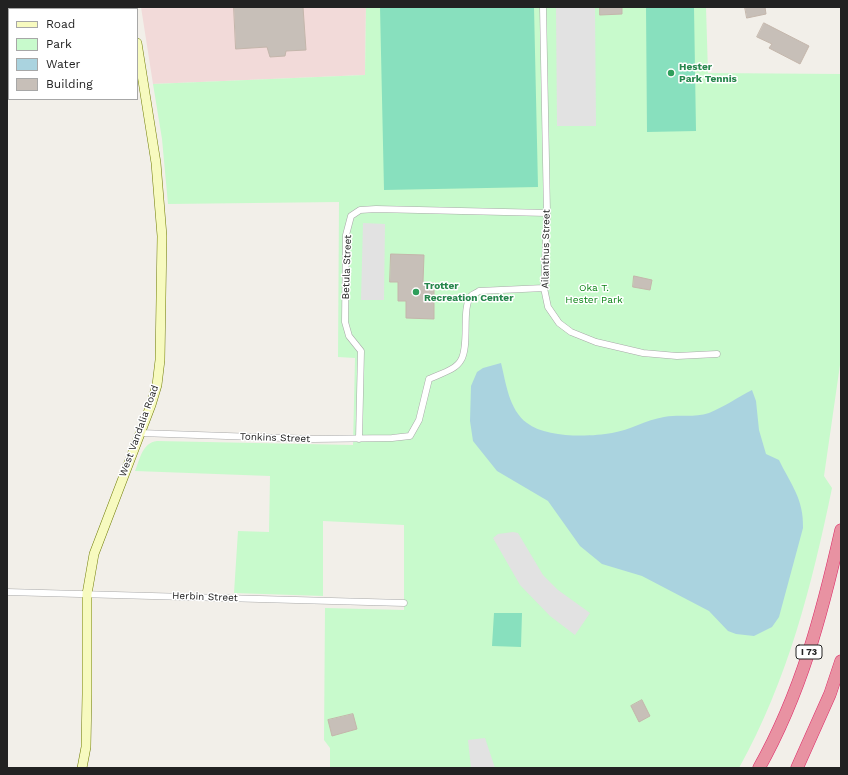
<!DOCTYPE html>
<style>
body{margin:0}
#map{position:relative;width:848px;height:775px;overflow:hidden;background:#f2efe9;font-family:"Work Sans",sans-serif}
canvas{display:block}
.frame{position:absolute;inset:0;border:8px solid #222;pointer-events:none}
.legend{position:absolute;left:8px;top:8px;width:130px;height:92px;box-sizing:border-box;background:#fff;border:1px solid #a7a7a7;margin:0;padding:5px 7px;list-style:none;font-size:12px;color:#222}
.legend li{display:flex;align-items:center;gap:8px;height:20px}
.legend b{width:20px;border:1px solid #a7a7a7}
</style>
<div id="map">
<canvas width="848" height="775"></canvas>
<div class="frame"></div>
<ul class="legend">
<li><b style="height:5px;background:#f7fabf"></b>Road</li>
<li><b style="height:11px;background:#c8facc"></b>Park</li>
<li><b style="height:11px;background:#aad3df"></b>Water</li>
<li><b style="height:11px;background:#c7bfb8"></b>Building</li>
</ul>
</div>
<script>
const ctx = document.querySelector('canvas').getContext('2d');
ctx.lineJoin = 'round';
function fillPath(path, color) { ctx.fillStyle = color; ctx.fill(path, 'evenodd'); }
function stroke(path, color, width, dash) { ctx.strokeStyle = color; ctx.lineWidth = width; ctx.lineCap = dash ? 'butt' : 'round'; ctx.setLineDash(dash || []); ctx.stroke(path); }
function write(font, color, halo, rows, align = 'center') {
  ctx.font = font + ' "Work Sans",sans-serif'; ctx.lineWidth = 3; ctx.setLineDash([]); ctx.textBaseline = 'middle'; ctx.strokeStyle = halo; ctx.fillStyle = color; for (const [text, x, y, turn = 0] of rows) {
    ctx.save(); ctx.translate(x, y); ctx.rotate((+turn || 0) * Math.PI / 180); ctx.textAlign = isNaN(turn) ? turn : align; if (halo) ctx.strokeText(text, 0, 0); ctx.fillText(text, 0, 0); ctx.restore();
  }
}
fillPath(new Path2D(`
 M141,7h225l-1,68 -212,9z`), '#f2dad9');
fillPath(new Path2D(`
 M366,7h340l2,66 133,1v284l-17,118 8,12c-20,97 -44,192 -93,280h-409v-20l-6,-8 1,-132 79,2v-85l-81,-4v75l-89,-3 4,-62 31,1 1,-56 -135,-5c5,-12 7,-28 22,-30l196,4 2,-87 -17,-1 1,-155 -171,2 -6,-65 -9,-55 212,-9z`), '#c8facc');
fillPath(new Path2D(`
 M380,7h154l4,180 -154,3z
 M646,7h48l2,124 -49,1z
 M494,613h28l-1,34 -29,-1z`), '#88e0be');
fillPath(new Path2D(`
 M556,7h39l1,119h-39z
 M363,223l22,1 -1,76h-23z
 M513,532l5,1 25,42 15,15 32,23 -15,22 -25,-19 -30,-31 -27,-47 5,-4z
 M485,738l10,30h-24l-3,-28z`), '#e2e2e2');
fillPath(new Path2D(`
 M501,363c5,20 8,47 26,60 19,15 62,14 85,10 18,-3 34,-13 52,-16 16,-3 30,1 45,-4 15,-6 29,-16 43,-23l4,11 3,29 7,24 13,6c12,25 25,39 24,68l-24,89 -7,10 -18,9 -18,-2 -8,-3 -19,-20 -67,-35 -40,-12 -22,-18 -32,-45 -51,-30 -24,-30 -3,-20 1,-35 6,-14 6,-4z`), '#aad3df');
const building = new Path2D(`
 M234,7h69l3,43 -20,1 -1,5 -15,1 -3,-10 -31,2z
 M600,7h22v7l-22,1z
 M745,7h20l1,7 -19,4z
 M764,23l45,23 -9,18 -31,-16 3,-4 -15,-7z
 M391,254l33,1 -1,27 11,1v36l-28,-1v-17h-8v-19h-8z
 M634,276l18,4 -2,10 -17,-3z
 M642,700l8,16 -11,6 -8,-16z
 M353,714l4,15 -25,7 -4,-16z`);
fillPath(building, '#c7bfb8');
stroke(building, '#c4b6ab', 1);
const street = new Path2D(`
 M543,7l4,206 -3,75 4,19 11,16 12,9 25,10 47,11 34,3 40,-2
 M140,433l173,6 79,-1 18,-2 9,-16 10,-41c10,-5 27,-9 32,-19 9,-15 0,-52 10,-64 2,-2 6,-3 8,-5l65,-3
 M359,439l2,-88 -12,-15 -4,-14 1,-87 5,-19 9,-6 16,-1 171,4
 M7,592l397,11`);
const secondary = new Path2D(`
 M131,7l1,2
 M82,768l4,-21 1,-53v-100l7,-40 57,-149 6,-20 3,-25 2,-124 -6,-73 -19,-120`);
const highway = new Path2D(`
 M759,768c42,-75 63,-154 82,-238
 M797,768l33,-74 11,-33`);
stroke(street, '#a9a9a9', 7);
stroke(secondary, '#707d05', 10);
stroke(highway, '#dc2a67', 13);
stroke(street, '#fff', 6);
stroke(secondary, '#f7fabf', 9);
stroke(highway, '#e892a2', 12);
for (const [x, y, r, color] of [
 [671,73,4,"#2e9e5b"],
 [416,292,4,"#2e9e5b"]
]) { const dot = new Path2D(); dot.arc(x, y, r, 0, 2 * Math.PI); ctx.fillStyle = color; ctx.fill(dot); stroke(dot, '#fff', 1.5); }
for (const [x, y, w] of [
 [809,652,26]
]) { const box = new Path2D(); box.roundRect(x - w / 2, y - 7, w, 14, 3); ctx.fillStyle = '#fff'; ctx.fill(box); stroke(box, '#222', 1); }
write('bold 9px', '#222', null, [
 ["I 73",809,652]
]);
write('bold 10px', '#27864d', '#fff', [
 ["Hester",679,67],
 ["Park Tennis",679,79],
 ["Trotter",424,286],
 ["Recreation Center",424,298]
], 'left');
write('10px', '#222', '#fff', [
 ["Ailanthus Street",546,249,-89],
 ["Betula Street",347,267,-88],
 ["West Vandalia Road",139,431,-70],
 ["Tonkins Street",275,438,2],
 ["Herbin Street",205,597,2]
]);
write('10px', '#0c8416', '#fff', [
 ["Oka T.",594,288],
 ["Hester Park",594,300]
]);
</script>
